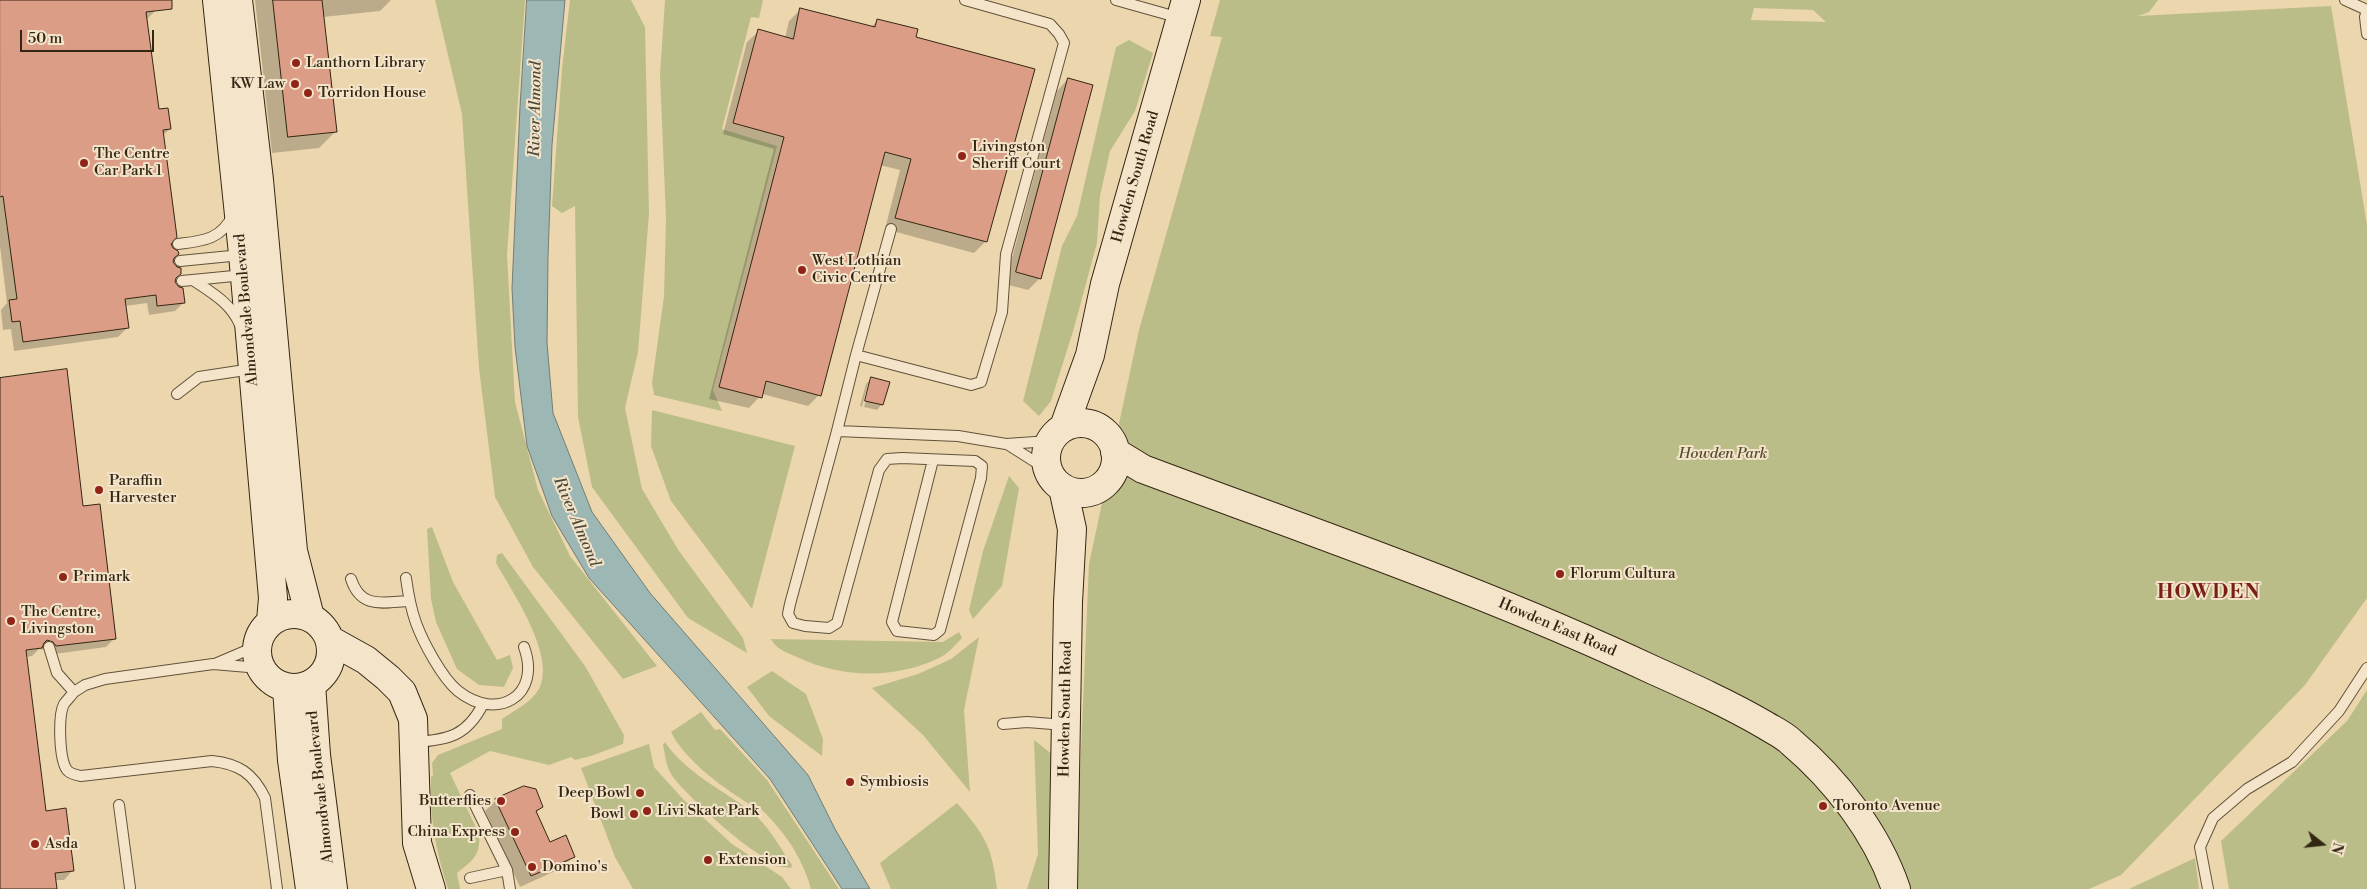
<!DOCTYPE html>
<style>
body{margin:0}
#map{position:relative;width:2367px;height:889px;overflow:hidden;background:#ecd6ad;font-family:"Libre Bodoni",serif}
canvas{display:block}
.north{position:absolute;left:2297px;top:819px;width:50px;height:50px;-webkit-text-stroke:4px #f3e4ca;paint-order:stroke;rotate:106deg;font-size:14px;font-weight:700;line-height:20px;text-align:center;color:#332613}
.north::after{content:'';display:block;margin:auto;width:18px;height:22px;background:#332613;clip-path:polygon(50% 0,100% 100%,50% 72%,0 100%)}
.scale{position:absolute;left:20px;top:30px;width:134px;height:22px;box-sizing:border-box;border:2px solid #332613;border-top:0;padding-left:6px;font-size:15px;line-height:18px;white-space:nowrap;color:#332613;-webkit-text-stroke:4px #f3e4ca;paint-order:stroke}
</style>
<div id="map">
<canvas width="2367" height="889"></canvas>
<div class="north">N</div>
<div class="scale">50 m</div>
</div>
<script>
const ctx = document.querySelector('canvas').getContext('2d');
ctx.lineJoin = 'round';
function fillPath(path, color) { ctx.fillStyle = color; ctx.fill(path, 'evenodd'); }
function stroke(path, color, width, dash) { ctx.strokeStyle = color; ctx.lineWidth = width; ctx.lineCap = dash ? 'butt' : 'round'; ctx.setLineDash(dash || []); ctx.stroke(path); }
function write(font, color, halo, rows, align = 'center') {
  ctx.font = font + ' "Libre Bodoni",serif'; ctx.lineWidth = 4; ctx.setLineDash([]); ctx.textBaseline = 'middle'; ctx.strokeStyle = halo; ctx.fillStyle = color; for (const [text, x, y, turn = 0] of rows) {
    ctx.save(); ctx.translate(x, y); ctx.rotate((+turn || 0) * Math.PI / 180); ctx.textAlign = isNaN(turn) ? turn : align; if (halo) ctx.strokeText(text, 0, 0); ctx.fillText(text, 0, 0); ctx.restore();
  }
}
fillPath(new Path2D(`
 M435,0h90l-18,255 8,147 23,88 32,66 87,110 -34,13 -90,-112 -38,-70 -16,-129 -17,-254z
 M570,0h61l14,27 4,187 -11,138 -13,56 17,81 37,62 64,87 4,15 -59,-35 -96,-131 -14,-70 -3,-211 -13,7 -10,-7 10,-137z
 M665,0h98l-4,18 -8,-1 -29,112 55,17 -64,244 9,21 -68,-16 -2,-12 12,-87 2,-77 -6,-144z
 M1220,0h938l-9,12 -11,4 193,-10 36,219v373l-62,87 -184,190 -32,14h-1014l14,-325 50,-234 83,-293 -12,-1zM1754,8l59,2 13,12 -75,-2z
 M1129,40l24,13 -18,58 -25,40 -10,45 -3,47 -23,85 -23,73 -12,15 -16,-15 39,-155 15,-30 39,-169z
 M652,410l143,36 -43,163 -81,-108 -20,-55z
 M1009,476l10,12 -17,98 -29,33 -4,-9 14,-59z
 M432,527l21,55 44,78 13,-5 3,13 -9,19 -25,-2 -22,-16 -21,-47 -5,-23 -4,-70z
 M502,553l83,113 39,69 -1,9 -32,12 -16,4 -4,-3 -22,8 -59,-14 -40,22 29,61c2,22 -7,27 -22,39l3,16h-12c-12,-37 -19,-74 -17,-112l2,-2 -1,-12 6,-8 64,-26v-10c10,-7 22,-13 31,-22 32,-30 -21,-105 -37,-134l1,-8z
 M959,632l3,6c-7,7 -14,16 -23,20 -43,21 -97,20 -140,0 -10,-5 -23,-8 -28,-19l172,3z
 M979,637l-15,73 6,82 -47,-57 -51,-47 46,-14 33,-15z
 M772,671l34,23 17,45 -1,17 -53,-40 -22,-29z
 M2367,690v199h-138l-8,-48 126,-120z
 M701,712l14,18 5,-1 2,2 45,49 72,109h-28c-10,-35 -28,-59 -54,-84l-3,2c-27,-16 -69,-46 -83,-75z
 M1034,740l23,18 -4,131h-26l11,-35z
 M665,742c21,31 55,46 84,68 18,13 30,36 43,55l-1,3 -16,-2 -2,-6c-17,0 -92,-69 -102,-86 -5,-9 -6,-19 -8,-29z
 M649,744l5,23 29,32 49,45 50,33 9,12h-158l-18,-32 -34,-89z
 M957,803c28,32 35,43 40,86h-106l-11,-26z
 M2195,858l4,31h-70z`), '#bbbd88');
const water = new Path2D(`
 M527,0h38l-13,145 -4,112 -1,86 6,70 39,99 58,81 158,182 27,54 35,60h-28l-72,-110 -181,-201 -37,-62 -25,-70 -12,-99 -3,-59 8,-181z`);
fillPath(water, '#9cb7b4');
stroke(water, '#727d74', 1);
fillPath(new Path2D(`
 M0,0h153l2,11 -9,9 12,90 12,19 -8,7 8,108 4,38 10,20 -9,9 -26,4 -2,-12 -22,3 2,22 -9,9 -104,14 -3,-22 -8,1 -2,-20 6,-7 -7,-57z
 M255,0h136l-11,11 -57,6 12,115 -16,16 -47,5z
 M801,9l70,18 7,-7 36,18 72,203 -12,12 -89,-24 15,-59 -20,-5 -61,230 -11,11 -46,-12 -13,14 -40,-9 65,-250 -51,-15 24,-92 12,-11 26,7 4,-17z
 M1068,79l-28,199 -12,12 -23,-6 52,-193z
 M0,379l82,128 33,131 -9,9 -59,8 -3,-5 -5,-1 -7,7 -6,1 19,155 28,58 -9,10h-9l1,9h-56z
 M871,379l11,25 -5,6 -17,-4 6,-22zM868,384h3l-7,23 -2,-1z
 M496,800l45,7 -5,6 13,30 25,13 -12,12 -42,19 -35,-76z`), '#0003');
const building = new Path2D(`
 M0,0h172v9l-26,3 13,97 9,-1 3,21 -8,1 14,107 -6,7 2,4 5,3 1,3 -5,4 -1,4 4,5 4,1v6l-5,4 -1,4 4,5 4,1 2,15 -28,3 -1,-11 -31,4 4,29 -106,14 -3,-21 -8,1 -3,-22 8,-1 -14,-103 -3,1z
 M273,0h49l15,132 -49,5z
 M800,8l75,19 2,-8 41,10 -2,8 119,32 -48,173 -92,-24 16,-59 -26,-7 -64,244 -55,-15 -4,17 -43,-11 65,-250 -51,-14 25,-94 35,10z
 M1068,78l25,7 -52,194 -25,-7z
 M67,369l16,137 17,-2 16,135 -60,7 -3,-4 -6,-2 -3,3 -2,5 -16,2 20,161 20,-3 8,63 -19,2 2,16h-57v-511z
 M871,377l19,5 -7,23 -18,-4z
 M524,786l12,3 7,18 -7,4 14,31 16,-7 9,22 -44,19 -36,-77z`);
fillPath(building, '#dc9d87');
stroke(building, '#332613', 1);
const lane = new Path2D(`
 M1116,0l64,18
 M2345,0l22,10 -2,7 2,17
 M891,229l-35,126 115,30 10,-3 21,-70 4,-58 58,-211 -5,-9 -9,-10 -85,-24
 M178,244c24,-3 43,-4 55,-29
 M180,261l61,-6
 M193,280c19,13 38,23 47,45
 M182,281l62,-6
 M177,394l22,-17 53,-8
 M837,431l19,-76
 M1007,444l41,26
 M933,460l-41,162 5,9 37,4 6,-5 41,-152 1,-12 -7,-5 -73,-3 -15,1 -8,11 -42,153 -8,5 -24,-2 -12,-3 -5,-9 2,-10 47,-173 121,5 48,8 44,-3
 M406,578c2,15 5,31 10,45 7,19 26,55 42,68 39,31 84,5 66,-44
 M351,579c10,31 33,23 59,22
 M49,647l8,26 17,19 11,-7 20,-6 108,-15 47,4
 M217,663l40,-17
 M74,692c-3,4 -7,8 -10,12 -6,11 -5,55 3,66 3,4 9,5 14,6l131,-15c27,3 41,12 53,37l12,91
 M1003,724l24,-2 38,3
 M415,742c33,-2 52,-6 68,-38
 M470,795l37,75 3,19
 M119,805l11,83
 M470,878l37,-8
 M2208,889l-8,-42 13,-29 34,-29 45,-27 47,-51 28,-43`);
const secondary = new Path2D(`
 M217,0l26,254 30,344 -2,23
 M238,0l21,180 34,371 17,66
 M1046 458a35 35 0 1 1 70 0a35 35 0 1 1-70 0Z
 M1064,427l26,-72 15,-71 81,-284
 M1115,452l28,17c171,64 344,123 510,201 38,17 76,34 112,55 8,5 19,10 26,17 45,38 86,91 105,147
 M1063,488l9,41 -4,73 -5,287
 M257 651a37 37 0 1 1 74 0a37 37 0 1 1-74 0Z
 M330,640l36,20 22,18 14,14 11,27 4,124 14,46
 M311,684l5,71 17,134
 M287,688l5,72 18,129`);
stroke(lane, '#61523a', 12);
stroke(secondary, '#332613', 30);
stroke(lane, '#f3e4ca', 10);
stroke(secondary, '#f3e4ca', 28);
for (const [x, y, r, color] of [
 [296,63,5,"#8f2418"],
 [295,84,5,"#8f2418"],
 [308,93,5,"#8f2418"],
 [962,156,5,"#8f2418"],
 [84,163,5,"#8f2418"],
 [802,270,5,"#8f2418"],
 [99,490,5,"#8f2418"],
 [1560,574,5,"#8f2418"],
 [63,577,5,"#8f2418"],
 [11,621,5,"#8f2418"],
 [850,782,5,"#8f2418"],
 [640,793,5,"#8f2418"],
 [501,801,5,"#8f2418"],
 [1823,806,5,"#8f2418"],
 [647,811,5,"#8f2418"],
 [634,814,5,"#8f2418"],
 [515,832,5,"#8f2418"],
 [35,844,5,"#8f2418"],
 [708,860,5,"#8f2418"],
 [532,867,5,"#8f2418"]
]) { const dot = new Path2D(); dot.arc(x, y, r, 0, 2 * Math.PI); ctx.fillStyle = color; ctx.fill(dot); stroke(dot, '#f3e4ca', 2); }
write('15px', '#332613', '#f3e4ca', [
 ["Lanthorn Library",306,63],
 ["KW Law",285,84,"right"],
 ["Torridon House",318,93],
 ["Livingston",972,147],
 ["Sheriff Court",972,164],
 ["The Centre",94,154],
 ["Car Park 1",94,171],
 ["West Lothian",812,261],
 ["Civic Centre",812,278],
 ["Paraffin",109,481],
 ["Harvester",109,498],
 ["Florum Cultura",1570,574],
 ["Primark",73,577],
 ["The Centre,",21,612],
 ["Livingston",21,629],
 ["Symbiosis",860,782],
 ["Deep Bowl",630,793,"right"],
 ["Butterflies",491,801,"right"],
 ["Toronto Avenue",1833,806],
 ["Livi Skate Park",657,811],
 ["Bowl",624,814,"right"],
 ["China Express",505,832,"right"],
 ["Asda",45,844],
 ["Extension",718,860],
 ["Domino's",542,867]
], 'left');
write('15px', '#332613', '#f3e4ca', [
 ["Howden South Road",1136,177,-74],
 ["Almondvale Boulevard",247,310,-95],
 ["Howden East Road",1557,628,23],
 ["Howden South Road",1066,709,-89],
 ["Almondvale Boulevard",321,787,-96]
]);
write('italic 15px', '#554c30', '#f3e4ca', [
 ["Howden Park",1723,454]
]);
write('italic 16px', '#4d4a3b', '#f3e4ca', [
 ["River Almond",536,109,-89],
 ["River Almond",576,522,67]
]);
ctx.letterSpacing = '1px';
write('bold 20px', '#7a1f14', '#f3e4ca', [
 ["HOWDEN",2209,593]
]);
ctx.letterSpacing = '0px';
</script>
